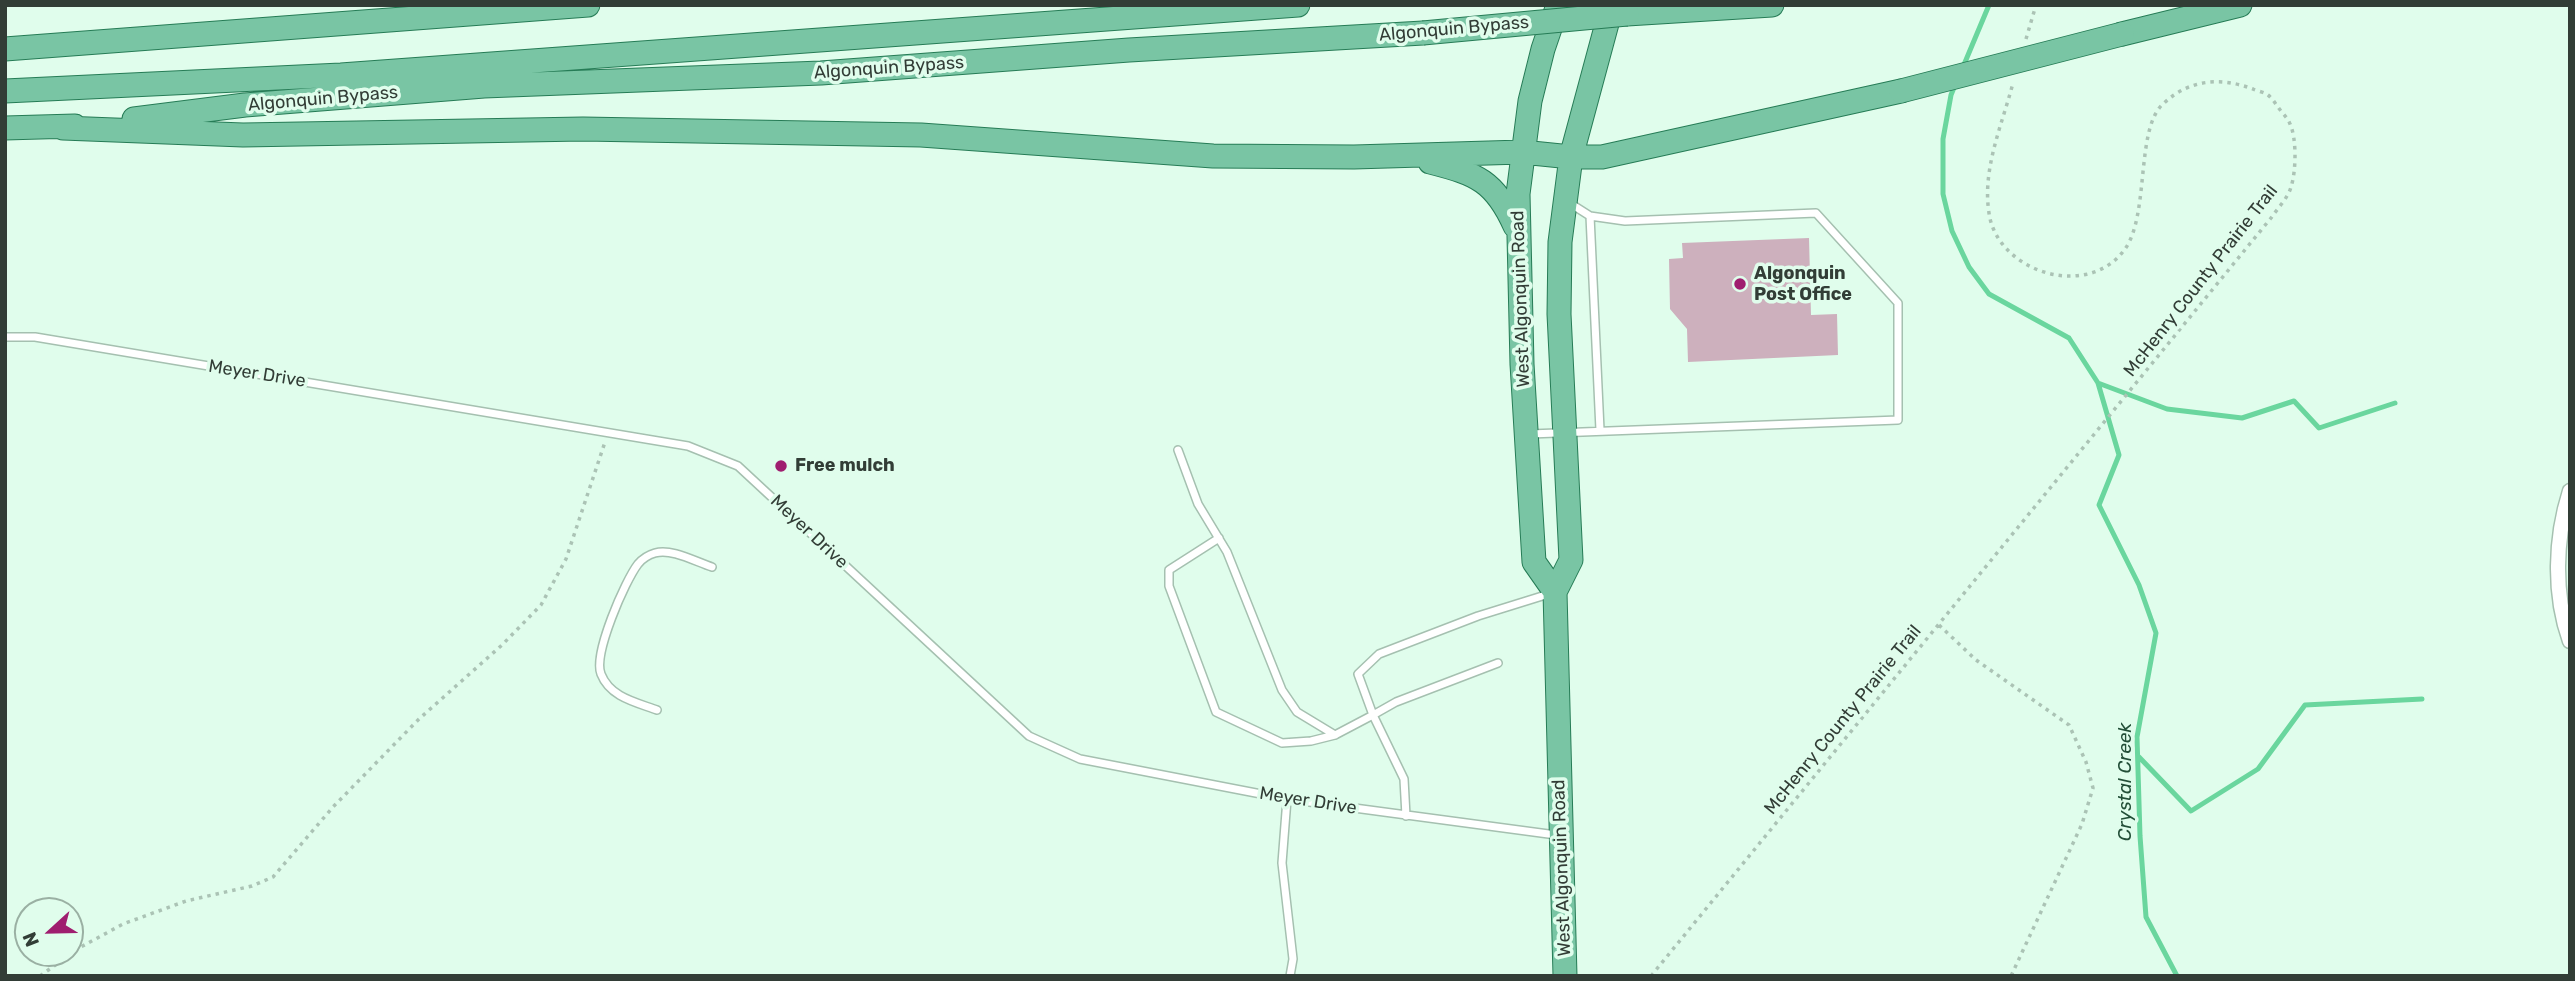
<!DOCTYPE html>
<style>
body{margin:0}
#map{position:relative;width:2575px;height:981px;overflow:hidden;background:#e0fdec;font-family:Rubik,sans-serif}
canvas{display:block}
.frame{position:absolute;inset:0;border:7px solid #323d36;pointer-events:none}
.north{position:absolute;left:14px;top:897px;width:70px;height:70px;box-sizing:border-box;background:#e0fdec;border:2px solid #9ab0a3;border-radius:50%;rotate:248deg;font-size:19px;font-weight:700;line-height:28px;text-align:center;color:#323d36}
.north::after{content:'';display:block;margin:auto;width:24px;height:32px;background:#9f1e6f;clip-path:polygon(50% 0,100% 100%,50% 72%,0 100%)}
</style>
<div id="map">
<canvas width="2575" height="981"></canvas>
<div class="frame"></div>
<div class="north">N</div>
</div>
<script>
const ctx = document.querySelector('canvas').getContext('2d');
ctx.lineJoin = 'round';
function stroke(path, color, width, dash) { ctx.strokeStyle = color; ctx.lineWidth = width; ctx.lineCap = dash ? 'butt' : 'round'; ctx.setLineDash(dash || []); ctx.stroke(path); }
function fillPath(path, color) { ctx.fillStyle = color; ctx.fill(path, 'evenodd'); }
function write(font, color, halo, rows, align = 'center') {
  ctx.font = font + ' Rubik,sans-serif'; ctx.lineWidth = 7; ctx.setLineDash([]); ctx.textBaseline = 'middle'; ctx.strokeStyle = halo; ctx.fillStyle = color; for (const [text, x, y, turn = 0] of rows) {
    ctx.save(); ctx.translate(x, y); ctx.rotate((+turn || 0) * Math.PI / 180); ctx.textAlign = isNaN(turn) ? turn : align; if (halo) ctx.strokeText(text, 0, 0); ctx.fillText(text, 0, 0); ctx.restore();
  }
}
stroke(new Path2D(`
 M1963,67l26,-62
 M1955,85l-4,10 -8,44v55l9,37 17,36 20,27 80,44 29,45 21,72 -20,50 40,80 17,48 -19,104 3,99 6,81 31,59
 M2098,383l69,26 75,9 52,-17 25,27 76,-25
 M2139,757l52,54 67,-42 47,-64 117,-6`), '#6ad69e', 5);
fillPath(new Path2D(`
 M1809,238l2,77 26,-1 1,41 -150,7 -1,-33 -17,-20 -1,-50 14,-1 -1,-15z`), '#cdb0bd');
const service = new Path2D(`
 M1590,216l10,214
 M5,337h30l653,109 50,20 291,270 51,23 207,40 269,36
 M1530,434l368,-14v-117l-82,-90 -191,8 -35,-5 -22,-14
 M1178,450l20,54 29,48 55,138 15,22 38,23 38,-20 31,64 2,37
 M1219,538l-50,32v16l47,126 66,31 29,-2 24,-6
 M1498,663l-102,39 -23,13 -15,-41 21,-20 99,-38 74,-23
 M657,710c-22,-8 -47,-13 -56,-36 -8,-20 24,-93 37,-110 5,-6 10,-9 17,-11 17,-5 41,9 57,14
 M1287,799l-5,64 11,96 -3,17`);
const minor = new Path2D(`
 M2570,491c-15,47 -17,103 0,150`);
const primary = new Path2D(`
 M1627,14l145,-9
 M2122,34l118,-29
 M5,49l583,-44
 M5,91l336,-16 957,-70
 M134,119l111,-14 239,-19 337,-13 308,-23 294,-17
 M5,128l70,-2
 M63,128l180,7 340,-6 338,6 292,21 141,1 168,-5 49,5h31l299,-66
 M1430,162c47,12 65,19 85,64
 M1555,592l-21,-30 -12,-198 -4,-170 12,-93 13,-52 15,-44
 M1565,976l-10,-384 16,-32 -12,-246 1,-72 11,-85 41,-152`);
stroke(service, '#a5c0b0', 10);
stroke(minor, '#a5c0b0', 17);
stroke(primary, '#267c56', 25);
stroke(new Path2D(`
 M2026,39l10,-34
 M1939,625l37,35 93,65 17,37 7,26 -11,36 -71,152
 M40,976l39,-28 44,-24 63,-23 66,-15 21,-9 60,-70 86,-88 83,-74 39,-40 25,-46 39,-117
 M1651,976l620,-758c6,-9 17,-20 20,-31 5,-15 6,-48 -1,-63 -2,-6 -8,-11 -12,-17 -3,-4 -6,-9 -10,-12 -4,-3 -11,-4 -15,-6 -32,-12 -63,-10 -89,14 -29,24 -14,111 -39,146 -37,52 -128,23 -136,-36 -7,-44 13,-88 24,-130`), '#abc3b5', 3.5, [3.5, 5]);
stroke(service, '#fff', 7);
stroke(minor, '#fff', 14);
stroke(primary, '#79c5a4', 23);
const primaryBridge = new Path2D(`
 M1423,33l204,-19
 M1901,91l221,-57`);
stroke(primaryBridge, '#267c56', 25, []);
stroke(primaryBridge, '#79c5a4', 23);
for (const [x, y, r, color] of [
 [1740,284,7,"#9f1e6f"],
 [781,466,7,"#9f1e6f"]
]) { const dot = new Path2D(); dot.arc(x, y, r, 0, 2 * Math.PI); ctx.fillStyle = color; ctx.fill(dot); stroke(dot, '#e0fdec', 2.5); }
write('18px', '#323d36', '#e0fdec', [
 ["Algonquin Bypass",1454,29,-5],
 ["Algonquin Bypass",889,68,-4],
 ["Algonquin Bypass",323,99,-5],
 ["McHenry County Prairie Trail",2201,281,-52],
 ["West Algonquin Road",1521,299,-92],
 ["Meyer Drive",257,374,9],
 ["Meyer Drive",809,532,43],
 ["McHenry County Prairie Trail",1843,720,-51],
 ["Meyer Drive",1308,801,9],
 ["West Algonquin Road",1562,868,-92]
]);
write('bold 18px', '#323d36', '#e0fdec', [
 ["Algonquin",1754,274],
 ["Post Office",1754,295],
 ["Free mulch",795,466]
], 'left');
write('italic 19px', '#234f38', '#e0fdec', [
 ["Crystal Creek",2126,782,-90]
]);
</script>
